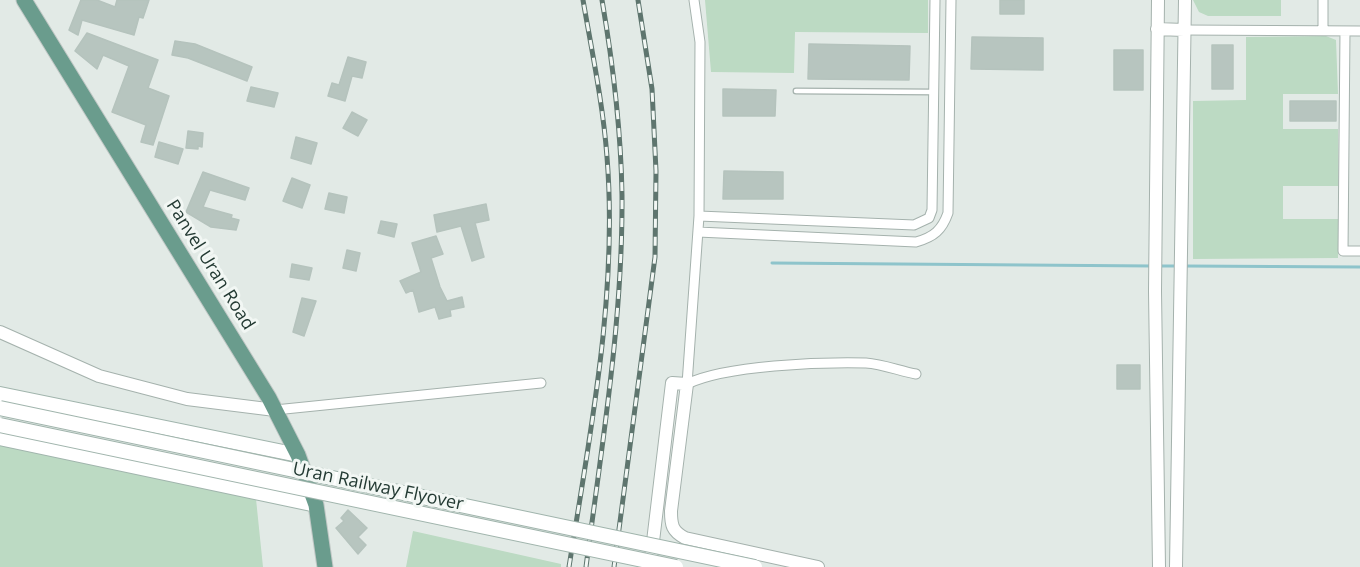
<!DOCTYPE html>
<style>
body{margin:0}
canvas{display:block;background:#e2eae6}
</style>
<canvas width="1360" height="567"></canvas>
<script>
const ctx = document.querySelector('canvas').getContext('2d');
ctx.lineJoin = 'round';
function fillPath(path, color) { ctx.fillStyle = color; ctx.fill(path, 'evenodd'); }
function stroke(path, color, width, dash) { ctx.strokeStyle = color; ctx.lineWidth = width; ctx.lineCap = dash ? 'butt' : 'round'; ctx.setLineDash(dash || []); ctx.stroke(path); }
function write(font, color, halo, rows, align = 'center') {
  ctx.font = font + ' "Open Sans",sans-serif'; ctx.lineWidth = 6; ctx.setLineDash([]); ctx.textBaseline = 'middle'; ctx.strokeStyle = halo; ctx.fillStyle = color; for (const [text, x, y, turn = 0] of rows) {
    ctx.save(); ctx.translate(x, y); ctx.rotate((+turn || 0) * Math.PI / 180); ctx.textAlign = isNaN(turn) ? turn : align; if (halo) ctx.strokeText(text, 0, 0); ctx.fillText(text, 0, 0); ctx.restore();
  }
}
fillPath(new Path2D(`
 M705,0h223v33l-133,-1 -1,41 -83,-1z
 M1193,0h88v16h-73l-9,-4z
 M1326,36l10,4 2,54h-55v35h55v57h-55v33h55v39l-145,1v-158l53,-1v-63z
 M0,443l256,56 7,68h-263z
 M413,531l148,33v3h-155z`), '#bcdac3');
stroke(new Path2D(`
 M772,263l380,3
 M1158,266h21
 M1185,266l175,1`), '#8ec4cb', 3);
const building = new Path2D(`
 M81,0h16l18,7 2,-7h32l-6,18 -4,-1 -5,18 -52,-15 -4,15 -9,-5z
 M1000,0h24v14h-24z
 M87,33l71,27 -10,28 21,8 -16,49 -12,-3 5,-17 -34,-13 17,-46 -26,-11 -6,14 -22,-18z
 M972,37l71,1v32l-72,-1z
 M175,41l20,3 57,23 -5,14 -59,-23 -16,-3z
 M809,44l101,2 -1,34 -101,-1z
 M1212,45h21v44h-21z
 M1114,50h29v40h-29z
 M348,57l18,5 -4,16 -10,-2 -7,25 -17,-5 4,-13 7,2z
 M251,87l27,6 -4,14 -27,-6z
 M723,89l53,1 -1,26h-52z
 M1290,101h46v20h-46z
 M352,112l15,8 -9,16 -15,-8z
 M188,131l15,2 -1,14 -4,-1v3l-12,-1z
 M296,137l21,6 -6,21 -20,-6z
 M159,142l24,7 -5,15 -23,-7z
 M724,171l59,1v27h-60z
 M203,172l46,16 -4,12 -35,-10 -7,17 29,8 -1,3 8,2 -3,10 -25,-3 -25,-15z
 M292,178l18,7 -8,23 -19,-7z
 M329,193l18,4 -3,16 -19,-4z
 M486,204l3,16 -14,3 9,34 -12,4 -11,-35 -24,6 -3,-17z
 M381,221l16,3 -3,13 -16,-4z
 M436,236l7,18 -12,4 9,29 7,14 15,-4 2,10 -14,3 1,6 -12,3 -4,-12 -16,5 -6,-22 -7,3 -6,-12 21,-9 -9,-29z
 M347,250l13,3 -4,18 -13,-3z
 M292,264l20,4 -3,12 -19,-3z
 M302,298l14,3 -12,35 -11,-4z
 M1117,365h23v24h-23z
 M348,510l19,18 -9,9 8,8 -8,9 -22,-26 8,-7 -3,-3z`);
fillPath(building, '#b7c5bf');
stroke(building, '#b5c3bd', 1.5);
const service = new Path2D(`
 M796,91l137,1`);
const minor = new Path2D(`
 M694,0l6,42 -1,174 -12,168c39,-19 134,-22 179,-21 16,1 34,8 50,11
 M1184,30l176,1
 M1323,31v-31
 M1345,31l-2,220h17
 M699,216l215,9 15,-7 3,-8 3,-210
 M698,232l218,10c18,-5 26,-12 32,-29l3,-213
 M275,410l266,-27`);
const tertiary = new Path2D(`
 M1158,0l-3,291 4,276
 M1157,29l27,1
 M0,332l99,44 88,23 88,11
 M655,567l-4,-9 21,-175 15,1 -16,127c0,14 1,20 14,27l133,29
 M1176,567l9,-567`);
const secondary = new Path2D(`
 M0,394l298,61
 M0,438l316,67`);
const primary = new Path2D(`
 M24,0l245,398 29,57 18,50 9,62`);
stroke(service, '#a5b2ad', 7);
stroke(minor, '#a5b2ad', 11);
stroke(tertiary, '#a5b2ad', 14);
stroke(secondary, '#a1b5ad', 16);
stroke(primary, '#c1c8c6', 17);
stroke(service, '#fff', 4.5);
stroke(minor, '#fff', 9);
stroke(tertiary, '#fff', 12);
stroke(secondary, '#fff', 14);
stroke(primary, '#6a9c8d', 15);
const rail = new Path2D(`
 M569,567c21,-134 49,-273 38,-410 -4,-53 -15,-105 -24,-157
 M586,567c16,-123 37,-248 36,-372 -1,-65 -9,-131 -20,-195
 M614,567l41,-310 1,-86 -4,-82 -14,-89`);
stroke(rail, '#5e756e', 5);
stroke(rail, '#f2f7f4', 3, [9]);
const secondaryBridge = new Path2D(`
 M0,408l755,159
 M0,425l676,142`);
stroke(secondaryBridge, '#a1b5ad', 16, []);
stroke(secondaryBridge, '#fff', 14);
write('18px', '#233a33', '#f2f7f4', [
 ["Panvel Uran Road",210,265,58],
 ["Uran Railway Flyover",378,487,12]
]);
</script>
